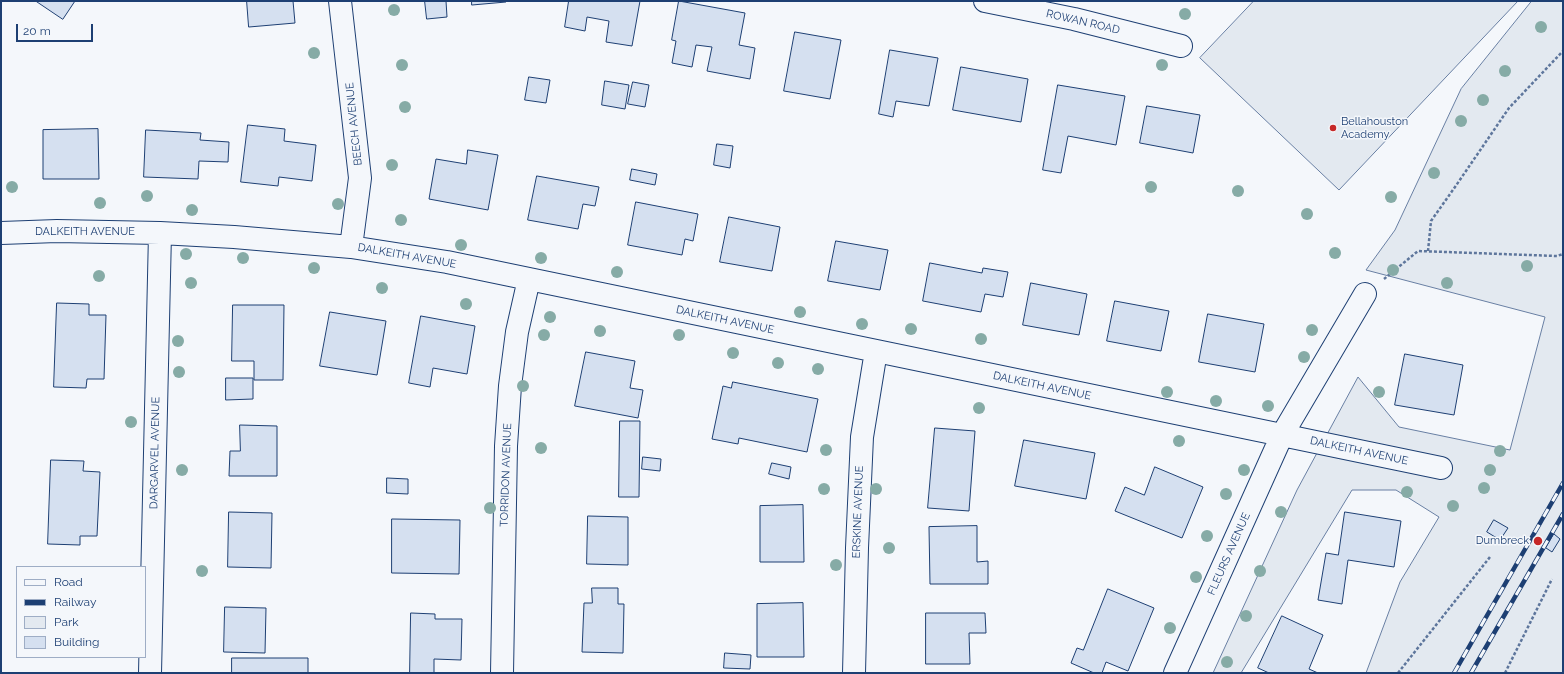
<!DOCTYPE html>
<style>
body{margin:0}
#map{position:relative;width:1564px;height:674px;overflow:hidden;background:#f4f7fb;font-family:Raleway,sans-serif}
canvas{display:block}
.frame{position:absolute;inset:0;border:2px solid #1d3f73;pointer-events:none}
.legend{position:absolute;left:16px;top:566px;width:130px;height:92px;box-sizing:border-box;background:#f4f7fb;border:1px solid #9eadc5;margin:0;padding:5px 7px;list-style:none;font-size:12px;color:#1d3f73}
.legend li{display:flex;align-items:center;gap:8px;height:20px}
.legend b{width:20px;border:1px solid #9eadc5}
.scale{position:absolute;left:16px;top:24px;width:77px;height:18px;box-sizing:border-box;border:2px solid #1d3f73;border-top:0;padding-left:5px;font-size:12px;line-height:14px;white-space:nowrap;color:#1d3f73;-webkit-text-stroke:3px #f4f7fb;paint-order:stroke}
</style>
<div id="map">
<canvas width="1564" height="674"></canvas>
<div class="frame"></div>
<ul class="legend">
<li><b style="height:5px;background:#f4f7fb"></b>Road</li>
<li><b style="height:5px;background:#1d3f73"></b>Railway</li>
<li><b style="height:11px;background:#e3e9f0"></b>Park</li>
<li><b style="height:11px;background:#d5e0f0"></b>Building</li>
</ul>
<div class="scale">20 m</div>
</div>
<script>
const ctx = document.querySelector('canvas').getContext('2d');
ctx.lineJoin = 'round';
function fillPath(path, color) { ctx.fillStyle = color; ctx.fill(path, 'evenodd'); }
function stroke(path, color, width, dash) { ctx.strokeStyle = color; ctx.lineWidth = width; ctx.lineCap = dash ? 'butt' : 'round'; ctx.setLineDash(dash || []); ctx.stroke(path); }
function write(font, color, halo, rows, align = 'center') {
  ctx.font = font + ' Raleway,sans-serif'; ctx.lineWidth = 3; ctx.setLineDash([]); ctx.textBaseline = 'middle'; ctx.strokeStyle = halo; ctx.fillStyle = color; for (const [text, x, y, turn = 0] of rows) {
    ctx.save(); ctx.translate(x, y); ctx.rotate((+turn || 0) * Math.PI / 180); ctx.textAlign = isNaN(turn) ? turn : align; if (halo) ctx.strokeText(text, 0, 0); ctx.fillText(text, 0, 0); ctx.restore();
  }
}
const green = new Path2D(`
 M1254,1h264l-179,189 -139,-132z
 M1532,1h31v672h-197l34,-91 39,-65 -43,-27h-44l-111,183h-28l84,-183 61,-113 41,50 111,23 35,-133 -179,-47 29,-40 66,-141z`);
fillPath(green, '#e3e9f0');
stroke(green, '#687fa3', 1);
const building = new Path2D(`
 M36,1h39l-12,18z
 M247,1h46l2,22 -46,4z
 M425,1h21l1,16 -20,2z
 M472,1h34v1l-34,3z
 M569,1h71l-8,45 -26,-4 3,-21 -22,-4 -2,14 -20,-4z
 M679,1l66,12 -6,32 16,3 -5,31 -43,-8 5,-24 -16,-2 -4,22 -20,-4 4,-22 -4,-1z
 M795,32l46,8 -11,59 -46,-8z
 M890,50l48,8 -9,48 -33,-5 -3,16 -14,-3z
 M961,67l67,12 -7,43 -68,-12z
 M529,77l21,3 -4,23 -21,-3z
 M605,81l24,4 -4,24 -23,-4z
 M633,82l16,3 -4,22 -17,-3z
 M1058,85l67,11 -9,49 -48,-9 -7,37 -18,-3z
 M1147,106l53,9 -7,38 -53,-10z
 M248,125l37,4 -1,12 32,4 -4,36 -33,-4 -1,9 -37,-4z
 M98,129l1,50h-56v-49z
 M146,130l55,3 -1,7 29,2 -1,20 -29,-1 -1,18 -54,-2z
 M717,144l16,2 -3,22 -16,-3z
 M468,150l30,5 -10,55 -59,-11 7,-40 30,5z
 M632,169l25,5 -2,11 -25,-5z
 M537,176l62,11 -4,19 -12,-2 -5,25 -50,-9z
 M636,202l62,12 -5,27 -8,-2 -3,16 -54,-10z
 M729,217l51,10 -8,44 -52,-9z
 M836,241l52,9 -8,40 -52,-9z
 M930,263l52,10 1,-5 25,4 -5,25 -18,-3 -4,18 -58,-11z
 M1031,283l56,11 -8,41 -56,-10z
 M1115,301l54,10 -8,40 -54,-10z
 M57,303l32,1v11h17l-2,64h-17l-1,9 -32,-1z
 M233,305h51l-1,75h-29v-19h-22z
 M330,312l56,9 -9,54 -57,-9z
 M1208,314l56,10 -9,48 -56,-10z
 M421,316l54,10 -8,48 -34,-6 -3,19 -21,-4z
 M586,352l49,9 -5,27 13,2 -5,28 -63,-12z
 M1405,354l58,11 -9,50 -59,-10z
 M226,378h27v21l-27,1z
 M733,382l85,17 -11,53 -68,-14 -1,6 -26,-5 11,-53 8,2z
 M620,421h20l-1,76h-20z
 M240,425l37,1v50h-48l1,-25h10z
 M935,428l40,3 -6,80 -41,-3z
 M1024,440l71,13 -9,46 -71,-13z
 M643,457l18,2 -1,12 -18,-2z
 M51,460l33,1 -1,10 17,1 -3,64h-17v9l-32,-1z
 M772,463l19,4 -2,12 -20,-5z
 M1155,467l48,20 -21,51 -67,-27 10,-24 19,8z
 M387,478l21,1v15l-21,-1z
 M803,505l1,57h-44v-56z
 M229,512l43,1 -1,55 -43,-1z
 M1345,512l56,9 -7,46 -46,-7 -6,44 -24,-4 8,-47 12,2z
 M588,516l40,1v48l-41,-1z
 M392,519l68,1 -1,54 -67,-1z
 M1494,520l14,8 -8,12 -13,-8z
 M977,526v36l11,-1v23h-58l-1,-57z
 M1554,534l6,5 -8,13 -6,-4z
 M592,588h26v16h6l-1,49 -41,-1 2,-49h8z
 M1108,589l46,19 -26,63 -22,-9 -4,11h-8l-23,-10 6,-15 6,2z
 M803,603l1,54h-47v-53z
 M225,607l41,1 -1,45 -41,-1z
 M411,613l24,1v5h27l-1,41 -27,-1v14h-24z
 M926,613h59l1,20h-17l1,31h-44z
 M1282,616l41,19 -14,34 9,4h-49l-11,-5z
 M725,653l26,2 -1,14 -26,-1z
 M232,658h76v15h-76z`);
fillPath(building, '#d5e0f0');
stroke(building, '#1d3f73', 1);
const minor = new Path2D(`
 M340,1l20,177 -9,69
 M985,1l89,18 107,27
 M1,233l56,-2 103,2 74,4 117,10 96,15 994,206
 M150,673l10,-440
 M502,673l4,-227 4,-60 7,-54 12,-53
 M854,673l3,-125 5,-111 14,-86
 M1175,673l107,-238 83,-141`);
stroke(minor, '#1d3f73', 24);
stroke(new Path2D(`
 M1428,251l3,-30 24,-34 54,-79 54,-57
 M1384,279l34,-28 139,5 6,-2
 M1398,673l92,-116
 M1505,673l47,-94`), '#5e769c', 2.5, [3, 2]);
stroke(minor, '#f4f7fb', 22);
const rail = new Path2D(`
 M1454,673l109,-190
 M1471,673l92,-159`);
stroke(rail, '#1d3f73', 4.5);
stroke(rail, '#f4f7fb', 3, [9]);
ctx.fillStyle = '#86aba6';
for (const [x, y] of [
 [394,10],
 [1185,14],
 [1541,27],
 [314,53],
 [402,65],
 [1162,65],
 [1505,71],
 [1483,100],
 [405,107],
 [1461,121],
 [392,165],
 [1434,173],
 [12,187],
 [1151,187],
 [1238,191],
 [147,196],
 [1391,197],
 [100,203],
 [338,204],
 [192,210],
 [1307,214],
 [401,220],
 [461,245],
 [1335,253],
 [186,254],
 [243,258],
 [541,258],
 [1527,266],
 [314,268],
 [1393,270],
 [617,272],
 [99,276],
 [191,283],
 [1447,283],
 [382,288],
 [466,304],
 [800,312],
 [550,317],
 [862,324],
 [911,329],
 [1312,330],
 [600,331],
 [544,335],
 [679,335],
 [981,339],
 [178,341],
 [733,353],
 [1304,357],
 [778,363],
 [818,369],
 [179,372],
 [523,386],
 [1167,392],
 [1379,392],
 [1216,401],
 [1268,406],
 [979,408],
 [131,422],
 [1179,441],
 [541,448],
 [826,450],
 [1500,451],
 [182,470],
 [1244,470],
 [1490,470],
 [1484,488],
 [824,489],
 [876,489],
 [1407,492],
 [1226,494],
 [1453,506],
 [490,508],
 [1281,512],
 [1207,536],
 [889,548],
 [836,565],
 [202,571],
 [1260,571],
 [1196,577],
 [1246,616],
 [1170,628],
 [1227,662]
]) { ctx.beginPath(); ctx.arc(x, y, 6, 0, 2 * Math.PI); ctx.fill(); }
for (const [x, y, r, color] of [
 [1333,128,4,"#c62828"],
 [1538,541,5,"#c62828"]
]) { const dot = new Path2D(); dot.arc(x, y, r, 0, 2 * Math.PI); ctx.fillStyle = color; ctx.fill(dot); stroke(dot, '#f4f7fb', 1.5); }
write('11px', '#1d3f73', '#f4f7fb', [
 ["ROWAN ROAD",1083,22,13],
 ["BEECH AVENUE",354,124,-96],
 ["DALKEITH AVENUE",85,232],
 ["DALKEITH AVENUE",407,256,10],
 ["DALKEITH AVENUE",725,320,12],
 ["DALKEITH AVENUE",1042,386,12],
 ["DALKEITH AVENUE",1359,451,12],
 ["DARGARVEL AVENUE",155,453,-89],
 ["TORRIDON AVENUE",506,475,-88],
 ["ERSKINE AVENUE",858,512,-88],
 ["FLEURS AVENUE",1229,554,-66]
]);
write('11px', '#1d3f73', '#f4f7fb', [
 ["Bellahouston",1341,122],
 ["Academy",1341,135],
 ["Dumbreck",1529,541,"right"]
], 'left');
</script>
